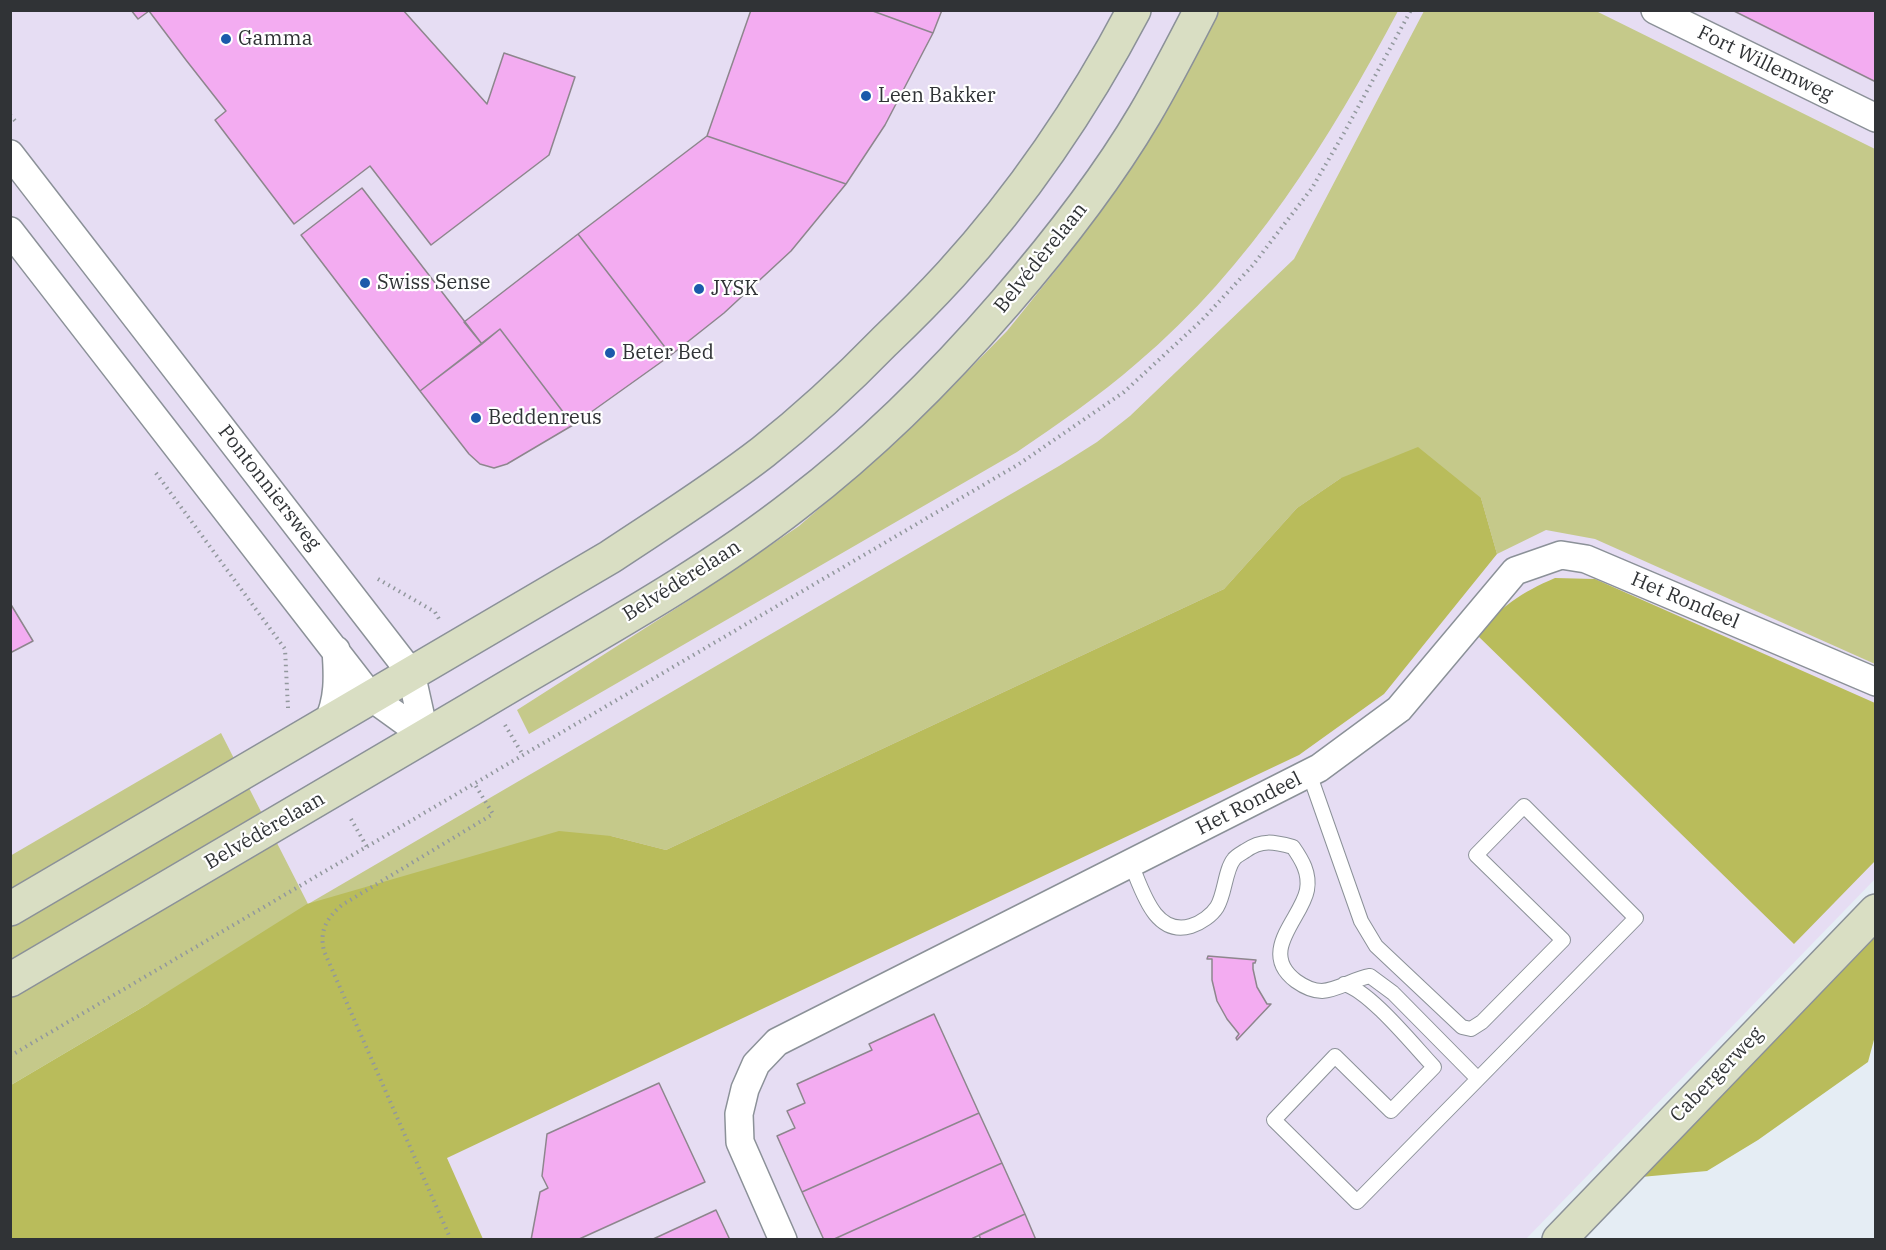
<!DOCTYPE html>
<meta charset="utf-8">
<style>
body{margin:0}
#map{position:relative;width:1886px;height:1250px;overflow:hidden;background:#e5edf4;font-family:"IBM Plex Serif",serif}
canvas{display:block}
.frame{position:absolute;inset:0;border:12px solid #303336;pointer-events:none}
</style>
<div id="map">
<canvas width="1886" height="1250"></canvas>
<div class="frame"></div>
</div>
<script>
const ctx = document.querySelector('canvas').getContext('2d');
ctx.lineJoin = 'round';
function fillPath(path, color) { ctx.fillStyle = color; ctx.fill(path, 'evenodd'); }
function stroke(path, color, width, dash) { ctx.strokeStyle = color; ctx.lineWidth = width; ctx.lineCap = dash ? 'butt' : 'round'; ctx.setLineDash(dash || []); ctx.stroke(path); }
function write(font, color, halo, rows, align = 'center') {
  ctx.font = font + ' "IBM Plex Serif",serif'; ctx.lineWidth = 4.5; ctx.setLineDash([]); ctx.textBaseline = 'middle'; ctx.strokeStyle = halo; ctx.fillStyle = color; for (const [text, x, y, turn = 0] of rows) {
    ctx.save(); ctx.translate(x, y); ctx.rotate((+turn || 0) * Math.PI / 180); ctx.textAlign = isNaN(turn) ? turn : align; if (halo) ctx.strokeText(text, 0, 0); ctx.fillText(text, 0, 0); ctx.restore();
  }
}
fillPath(new Path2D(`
 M10,11h1865v868l-349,360h-1043l-37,-80 -139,-255 -296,-46z`), '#e6ddf3');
fillPath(new Path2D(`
 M1218,11h180c-69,129 -147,256 -261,352 -38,33 -79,61 -120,89l-488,282 -12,-24 180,-115 102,-69 75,-65 70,-66 63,-64 58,-72 77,-111z
 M1424,11h172l279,138v515l-280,-125 -49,-9 -49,24 -16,-56 -140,-20 -44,30 -73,81 -558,261 -55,-14 -463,168 -137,81 -1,-229 211,-123 87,171 751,-438 38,-24 33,-26 164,-157z`), '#c5c98a');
fillPath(new Path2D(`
 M1418,447l63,51 16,56 -113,140 -85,61 -852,403 36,81h-472v-154l137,-81 159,-100 252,-73 52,5 55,14 558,-261 73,-81 44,-30z
 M1555,578l40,1 280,124v158l-81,83 -317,-309c23,-28 45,-43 78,-57z
 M1875,926v110l-7,26 -110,78 -51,31 -66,6z`), '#b9bc5b');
const building = new Path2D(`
 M131,10h272l84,94 17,-51 71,24 -26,78 -118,90 -61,-79 -76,58 -79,-104 11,-9 -40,-51 -37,-49 -11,8z
 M751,10h119l63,23 -48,92 -39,59 -139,-48z
 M870,10h72l-9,23z
 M1732,10h144v72z
 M707,136l139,48 -55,67 -67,62 -53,42 -93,-121z
 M362,188l120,156 -62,47 -119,-156z
 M578,234l93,121 -98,70 -73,-96 -18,15 -18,-22z
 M500,329l73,96 -66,39 -13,4 -14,-4 -11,-10 -49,-63z
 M10,603l23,38 -23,12z
 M1208,956l48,4 -1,3h-2v6l4,18 10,17h4l-34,36 -1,-2 3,-4 -12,-15 -10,-18 -5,-21v-21h-5z
 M934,1014l45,99 -177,79 -25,-56 18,-8 -8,-17 18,-8 -8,-19 75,-34 -3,-6z
 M659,1083l46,99 -128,58h-46l9,-48 8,-4 -6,-12 5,-42z
 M979,1113l23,50 -170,77h-8l-22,-48z
 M1002,1163l23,51 -56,26h-137z
 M716,1210l14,30h-79z
 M1025,1214l11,26h-55l-2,-5z`);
fillPath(building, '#f3acf1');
stroke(building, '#8d868d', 1.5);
const lane = new Path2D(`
 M1131,864c11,25 23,73 60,62 10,-3 21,-11 26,-19 8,-13 8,-37 17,-48 2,-3 8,-6 11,-8 17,-12 29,-9 48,-4 9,13 17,26 14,43 -5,28 -50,62 -11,91 7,5 17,10 26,10 16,-1 31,-12 48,-15l23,17 85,86 158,-161 -112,-112 -48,49 87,85 -81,82 -11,7 -9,-2 -86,-81 -15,-25 -52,-148
 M1344,984c26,7 70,62 90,83l-43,44 -56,-55 -61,64 83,82 121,-123`);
const street = new Path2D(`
 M1655,10l221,108
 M10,154l401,519 14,63
 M10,231l361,466 54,39
 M327,724c12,-24 11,-48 9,-74
 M783,1240l-43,-98 -1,-28 6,-25 11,-25 21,-22 542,-274 80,-59 116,-138 46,-16 25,4 290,123`);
const secondary = new Path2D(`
 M10,909l600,-352c51,-34 104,-67 153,-105 43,-34 83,-71 121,-110 23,-22 45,-44 67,-68 72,-79 133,-169 183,-264
 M10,980c154,-90 308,-180 461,-271 109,-66 224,-126 325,-205 77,-59 146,-128 209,-201 51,-59 100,-121 140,-189 20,-34 38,-69 56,-104
 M1559,1240l317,-329`);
stroke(lane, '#8b9198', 16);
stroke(street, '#8b9198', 30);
stroke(secondary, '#8b9198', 36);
stroke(new Path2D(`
 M10,115l8,9
 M10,395h1
 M156,473l129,176 3,59
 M378,579l57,33 4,7
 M505,725l18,30
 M351,819l16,28
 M10,1056l1009,-592 105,-72 78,-72 51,-55 59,-77 32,-55 67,-123
 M451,1240l-127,-289c-5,-21 3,-33 18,-46l151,-91 -19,-31`), '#92989d', 4, [1.5, 4.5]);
stroke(lane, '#fff', 14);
stroke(street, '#fff', 27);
stroke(secondary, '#d9dec3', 33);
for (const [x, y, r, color] of [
 [226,39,6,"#1b5aab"],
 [866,96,6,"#1b5aab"],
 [365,283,6,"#1b5aab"],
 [699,289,6,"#1b5aab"],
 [610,353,6,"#1b5aab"],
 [476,418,6,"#1b5aab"]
]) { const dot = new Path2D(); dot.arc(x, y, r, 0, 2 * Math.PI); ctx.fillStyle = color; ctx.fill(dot); stroke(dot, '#fff', 2); }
write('20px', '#303336', '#fff', [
 ["Gamma",238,39],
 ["Leen Bakker",878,96],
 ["Swiss Sense",377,283],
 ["JYSK",711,289],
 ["Beter Bed",622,353],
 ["Beddenreus",488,418]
], 'left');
write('20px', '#303336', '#fff', [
 ["Fort Willemweg",1765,64,26],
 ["Belvédèrelaan",1041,258,-51],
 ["Pontonniersweg",269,488,52],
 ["Belvédèrelaan",682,581,-32],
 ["Het Rondeel",1685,601,23],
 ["Het Rondeel",1249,804,-27],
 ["Belvédèrelaan",265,831,-30],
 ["Cabergerweg",1717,1075,-46]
]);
</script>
